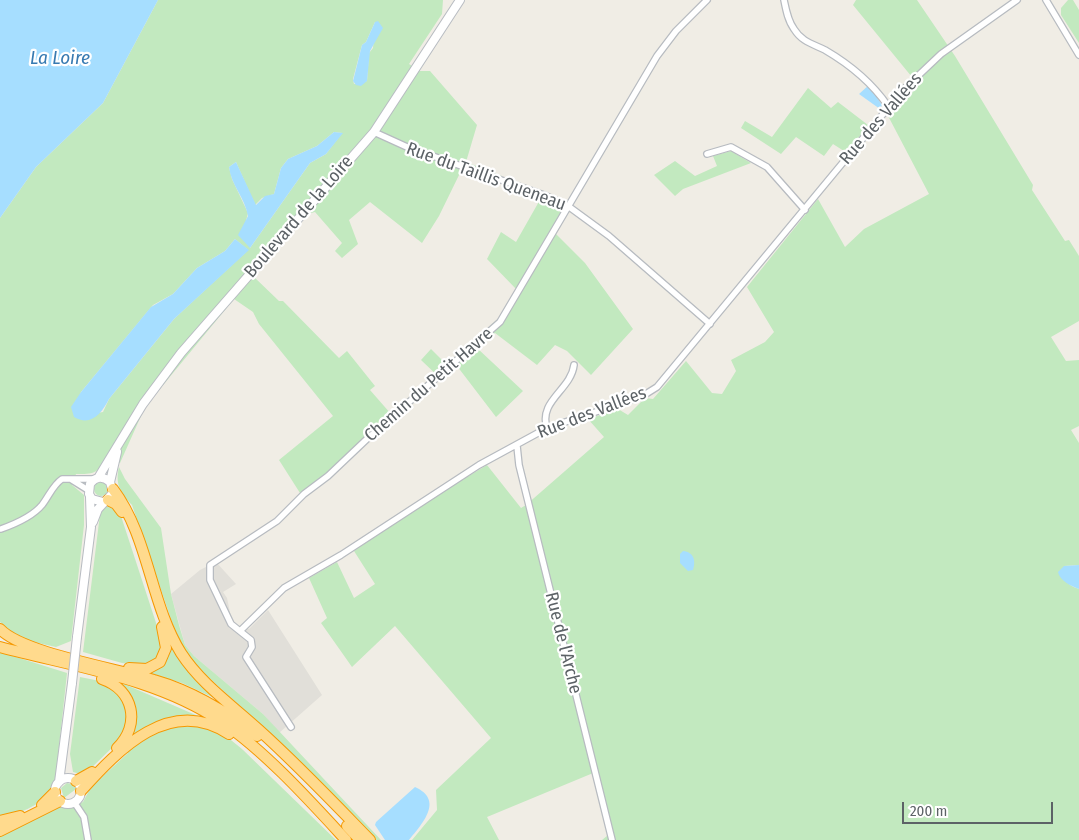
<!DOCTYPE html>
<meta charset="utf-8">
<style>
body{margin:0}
#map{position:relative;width:1079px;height:840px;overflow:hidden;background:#f0ede5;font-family:"Fira Sans Condensed",sans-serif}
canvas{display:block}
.scale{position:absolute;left:902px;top:802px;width:151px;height:22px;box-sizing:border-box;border:2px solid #5c6266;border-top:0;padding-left:6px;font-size:15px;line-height:18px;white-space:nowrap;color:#5c6266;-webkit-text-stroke:4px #fff;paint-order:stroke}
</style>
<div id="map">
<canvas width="1079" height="840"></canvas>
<div class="scale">200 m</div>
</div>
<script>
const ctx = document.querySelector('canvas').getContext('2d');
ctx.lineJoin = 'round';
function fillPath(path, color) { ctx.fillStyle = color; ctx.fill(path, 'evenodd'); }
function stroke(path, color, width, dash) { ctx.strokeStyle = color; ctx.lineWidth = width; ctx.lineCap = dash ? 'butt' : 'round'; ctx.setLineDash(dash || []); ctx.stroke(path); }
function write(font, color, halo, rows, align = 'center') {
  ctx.font = font + ' "Fira Sans Condensed",sans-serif'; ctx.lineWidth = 4.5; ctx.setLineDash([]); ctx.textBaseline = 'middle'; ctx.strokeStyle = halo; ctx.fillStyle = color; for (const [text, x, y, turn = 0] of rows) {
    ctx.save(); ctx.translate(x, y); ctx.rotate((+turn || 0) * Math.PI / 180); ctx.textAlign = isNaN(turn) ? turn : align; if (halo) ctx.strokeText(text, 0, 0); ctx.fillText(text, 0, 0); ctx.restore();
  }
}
fillPath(new Path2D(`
 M216,562l20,22 -13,8 4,6 4,19 5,9 13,3 19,-19 54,85 -43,38 -16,-19 -69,-58 -9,-11 -14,-51 29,-24z`), '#e1dfd9');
fillPath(new Path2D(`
 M158,0h285l-1,14 -33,50 11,7h10l47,54 -11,37 36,14 -4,10 -38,-13 -21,43 -17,27 -52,-41 -21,18 9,24 -16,14 -7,-7 7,-8 -27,-31 -8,2 -54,62 26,25h4l56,57 8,-7 28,35 -5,4 21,24 -65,61 -26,18 -21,-33 54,-44 -74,-92 -6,-12 -19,-13 -89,108 -25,56 -14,-5c-8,16 -13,16 -30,16l-4,11 12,10v30l-13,116 -15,6 -18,-4 -19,-5 -19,-16v-404l36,-51 67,-64zM375,22l-2,26 -4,5 -2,28 -13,3 -1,-5 9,-34 4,-3zM334,132l8,1 -16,21 -16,9 -60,85 -4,-27 2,-8 -16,-34 -3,-12 7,-5 19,43 7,-7 12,-4 7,-26 7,-9 29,-13zM235,239l13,11 -74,69 -65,80 -6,13 -29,5 7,-25 72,-87 20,-11 24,-26 28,-17z
 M856,0h61l38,56 78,129 -1,5 33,51 4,-1 10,16v65l-28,16 15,24 13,-1v66l-8,4 8,13v122l-15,1c0,14 1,18 15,23v251h-477l11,-9 -15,-60 -111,46 12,23h-87l25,-30 -1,-20 55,-52 -96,-112 -43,41 -31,-44 6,-5 -18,-40 28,-16 17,36 21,-14 -21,-33 63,-44 70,-42 34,43 5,-3 78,-68 -16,-18 30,-10 10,6 17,-17 8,1 33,-38 26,32 10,1 14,-23 -5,-11 34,-18 9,-10 -27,-45 71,-88 27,48 19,-18 65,-35 -43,-82 30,-30 -63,-77z
 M1068,0h5l6,10v33l-18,-28v-7z
 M808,88l23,20 7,-6 30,23 -21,28 -14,-9 -9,12 -28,-19 -15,17 -40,-26 4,-7 27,16z
 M731,151l20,12 -68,26 -8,7 -21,-21 21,-14 20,15 22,-10 -4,-10z
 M541,198l18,7 2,8 -8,18 32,32 48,66 -42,46 -24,-24 -12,-6 -18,20 -42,-32 -18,15 46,43 -27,26 -39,-51 -16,13 -20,-19 10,-11 16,16 54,-49 16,-26 -30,-31 14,-27 15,10z
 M119,467l6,12 36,49 10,66 8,31 6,20 9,11 69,58 118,126h-6l-79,-82 -91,-84 -19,-21 -13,-28 -41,-120c-12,-12 -17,-21 -13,-38z
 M94 489a7 7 0 1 1 14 0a7 7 0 1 1-14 0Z
 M109,506l7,2 4,5 39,119 11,10 46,55 -2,1 -32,-15 -35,-10 -2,-7 -23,-3 -39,-11 17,-138 3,-7z
 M0,652l67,21 -11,102c-2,5 -2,11 -5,15 -10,16 -34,24 -51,29z
 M80,677l25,5 10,5 9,-3 81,35 37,30 94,91h-336v-5l60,-29 12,1 11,-5 8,-15 37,-34 -10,-11 -34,33 -11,-3 -3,-18z
 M67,783l8,2 1,4 -12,9 -3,-10z`), '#c2e9bf');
fillPath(new Path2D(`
 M0,0h158l-55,103 -67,64 -36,51z
 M378,21l5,7 -13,23 -3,30 -6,5 -5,-1 -3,-4 9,-36 4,-3 9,-20z
 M869,85l13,20 -2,4 -21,-15z
 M334,132l9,1 -17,21 -16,9 -60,85 -12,-13 10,-19c-3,-18 -17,-31 -19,-49l7,-5 20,43 9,-9 9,-2 7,-26 7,-9 29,-13z
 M235,239l14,11 -75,69 -65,80c-7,14 -18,28 -35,18l-3,-10 10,-15 70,-85 22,-13 24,-26 28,-17z
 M683,551c11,1 13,10 10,19l-5,1 -8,-8v-9z
 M1079,565v24c-8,-3 -19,-8 -21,-17l6,-6z
 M415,787c29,13 8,36 -6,53h-24l-10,-15 1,-3z`), '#a6deff');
const street = new Path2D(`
 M784,0c2,10 4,21 10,29 8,13 19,15 31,21 24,14 47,33 63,56
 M1046,0l33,55
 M374,132l33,15 137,48 24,11 41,30 101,88
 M707,154l24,-7 36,20 38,43
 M547,428c-9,-27 24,-38 27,-63
 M517,446l2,19 93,375
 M72,480l16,10
 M1,529c14,-5 32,-13 41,-24 7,-9 11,-20 20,-26h33
 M240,631l44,-43 57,-33 138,-90 68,-37 94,-31 16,-10 246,-297 38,-36 76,-54
 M291,727l-45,-70 6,-10 -1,-7 -20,-16 -21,-44v-15l67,-44 27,-27 24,-18 39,-37 133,-117 157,-266 19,-25 31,-31
 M74,802l10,15 4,23`);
const secondary = new Path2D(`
 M98,478l45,-74 38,-51 193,-221 86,-132
 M110,482l7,-30
 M93,522l5,-13 15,-16 -3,-11c-7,-6 -14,-6 -20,2l-1,10 3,5 11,3
 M77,637l14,-110 -1,-30
 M55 791a13 13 0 1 1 26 0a13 13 0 1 1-26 0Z
 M59,782l13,-99`);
const highway = new Path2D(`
 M113,489c36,48 37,114 68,164 20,31 52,53 78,77 39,35 75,73 111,110
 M108,500l8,4 6,8
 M0,629c22,24 119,40 154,51 38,11 72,31 103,56
 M0,647c75,20 157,31 222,75 44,30 88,79 124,118
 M129,668l18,1 13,-7 6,-14 -4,-21
 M102,679c32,11 39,46 15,69
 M76,781l16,-9
 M81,791c38,-42 89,-96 148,-57
 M42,805l13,-13
 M0,821l20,-5
 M347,826l13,14
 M0,831l60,-30`);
stroke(street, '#b7bbc0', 8);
stroke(secondary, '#b8bcc2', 10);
stroke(highway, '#f59800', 12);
stroke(street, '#fff', 5.5);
stroke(secondary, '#fff', 8);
stroke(highway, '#ffda8d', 10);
const secondaryBridge = new Path2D(`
 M72,683l5,-46`);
stroke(secondaryBridge, '#b8bcc2', 10, []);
stroke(secondaryBridge, '#fff', 8);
write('18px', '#5c6266', '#fff', [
 ["Rue des Vallées",881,119,-49],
 ["Rue du Taillis Queneau",486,177,20],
 ["Boulevard de la Loire",299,217,-49],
 ["Chemin du Petit Havre",429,385,-41],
 ["Rue des Vallées",592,413,-21],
 ["Rue de l'Arche",563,643,76]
]);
write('italic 19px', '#377ab1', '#fff', [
 ["La Loire",60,59]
]);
</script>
